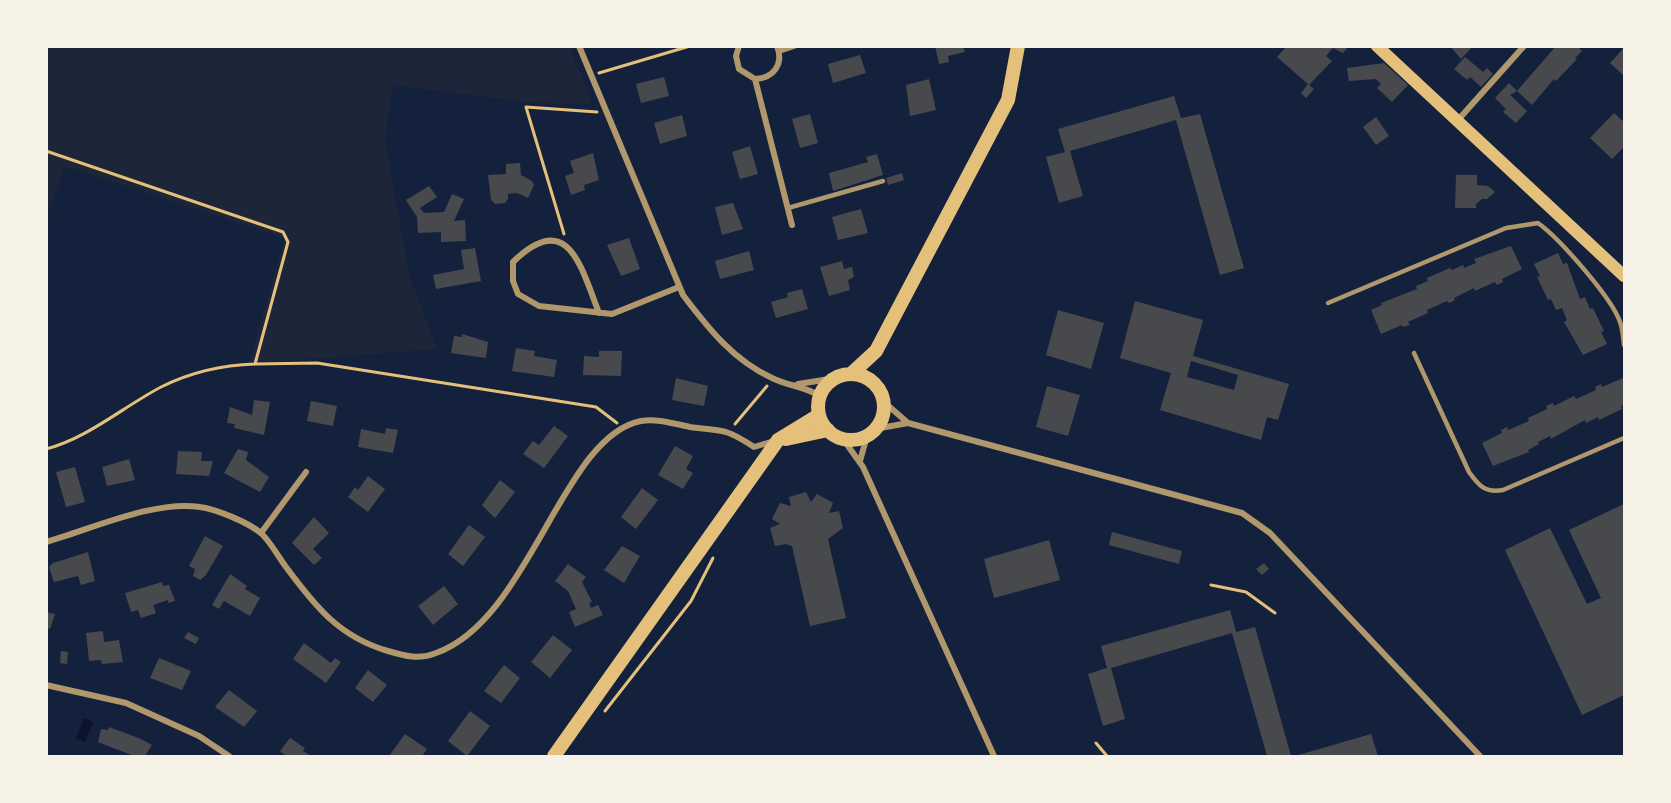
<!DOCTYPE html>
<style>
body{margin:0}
#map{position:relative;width:1671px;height:803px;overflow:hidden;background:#14213d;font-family:"Sofia Sans Condensed",sans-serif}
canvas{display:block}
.frame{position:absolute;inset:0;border:48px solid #f6f1e7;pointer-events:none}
</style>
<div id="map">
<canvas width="1671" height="803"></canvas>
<div class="frame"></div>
</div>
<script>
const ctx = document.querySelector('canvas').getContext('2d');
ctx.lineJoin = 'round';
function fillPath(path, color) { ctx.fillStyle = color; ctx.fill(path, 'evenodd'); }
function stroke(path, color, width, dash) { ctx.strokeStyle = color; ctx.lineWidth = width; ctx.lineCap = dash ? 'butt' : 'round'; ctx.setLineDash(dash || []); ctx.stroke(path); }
fillPath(new Path2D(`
 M47,47h523l22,57 -58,-1 -141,-18 -8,54 24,135 28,75 -188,15 36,-126 -220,-72 -18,50z`), '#1d2539');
fillPath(new Path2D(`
 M84,718l9,4 -8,20 -9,-4z`), '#0b132b');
fillPath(new Path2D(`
 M935,46h28l2,6 -17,4 1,6 -10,2z
 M1287,46h62l-6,7 -10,-5 -7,8 6,5 -23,24 -32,-28z
 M1450,46h23l-12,13z
 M1556,46h21l5,5 -7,7 2,1 -21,22 -2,-2 -22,26 -15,-14z
 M1623,49l1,1v26l-14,-13z
 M860,55l6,18 -33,10 -5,-19z
 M1465,57l18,15 4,-4 6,6 -12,13 -11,-10 -3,3 -13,-11z
 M1384,63l24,22 -16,17 -15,-14 4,-4 -5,-5 -27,2 -2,-13z
 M664,77l5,19 -28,7 -5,-19z
 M929,79l7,31 -26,6 -4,-31z
 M1509,83l8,8 -7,4 17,16 -11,12 -13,-11 3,-3 -11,-11z
 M1308,84l6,5 -8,9 -5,-5z
 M1174,96l7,22 19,-4 44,154 -24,7 -44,-155 -106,31 13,45 -24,7 -13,-46 19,-5 -7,-23z
 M1614,113l10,9v25l-12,12 -22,-21z
 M810,114l8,29 -18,5 -8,-29z
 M682,115l5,21 -27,8 -6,-21z
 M1376,117l13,19 -13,9 -13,-18z
 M750,146l8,28 -18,5 -8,-27z
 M593,153l6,27 -15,5 1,5 -14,5 -6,-19 9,-3 -4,-12z
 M877,154l6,21 -50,16 -4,-18 39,-11 -2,-5z
 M520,163l1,12 11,6 2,4 -6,13 -11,-5 -9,1v5l-3,4 -10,1 -4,-4 -3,-25 18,-1v-10z
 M902,173l2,7 -16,5 -2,-7z
 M1456,175h21v10l11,1 7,6 -8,7h-5l-6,5v4h-21z
 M429,186l8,11 -17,11 4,5 20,-1 8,-18 12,5 -10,22 11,-1 1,21 -25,1v-10l-23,1 -1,-16 -11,-17z
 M733,203l10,26 -21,6 -7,-28z
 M861,209l7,24 -30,7 -6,-23z
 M629,238l11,31 -19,7 -14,-31z
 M1511,246l11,23 -20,10 1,3 -6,3 -2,-3 -20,9 -1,-3 -20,10 1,2 -6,3 -2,-2 -20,9 1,3 -20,9 2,3 -7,2 -1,-2 -21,9 -10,-24 11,-5 -1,-2 36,-14 -1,-3 12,-5 -1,-3 23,-10 2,2 11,-5 1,3 12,-5 -2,-4z
 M475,248l6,33 -45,8 -3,-14 31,-6 -3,-19z
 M749,251l5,19 -34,9 -5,-18z
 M1558,253l5,11 4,-1 13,36 5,-2 5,12 3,-1 11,23 -3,1 6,12 -24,11 -19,-33 3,-2 -5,-12 -6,2 -5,-11 -3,1 -11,-23 3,-1 -6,-12z
 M842,261l2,8 8,-2 2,10 -6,3 2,10 -21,6 -9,-29z
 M802,289l6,20 -32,9 -5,-16 17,-5 -1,-4z
 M1135,301l68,19 -10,36 96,28 -11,36 -11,-3 -6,23 -101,-30 11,-37 -51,-15zM1191,361l47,14 -4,15 -47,-13z
 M1058,310l46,13 -13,46 -45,-14z
 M462,334l26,8 -2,16 -35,-5 3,-17 8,1z
 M516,348l19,3 -1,5 23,4 -3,17 -42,-6z
 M599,351h23l-1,25 -38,-1 1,-19 15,1z
 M676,378l32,8 -4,20 -32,-6z
 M1623,378l1,27 -3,1 1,3 -23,11 -1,-3 -12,6 -1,-3 -34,19 -1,-3 -12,6 1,2 -11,6 1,2 -36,14 -11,-23 20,-10 -1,-3 6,-3 1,3 21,-9 -1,-3 19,-9 -1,-3 7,-3 1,3 20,-10 2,3 20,-9 -1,-3 6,-3 1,3z
 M1047,386l33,9 -12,41 -32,-9z
 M254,400l16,2 -6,33 -30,-7 1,-4 -8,-1 3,-16 22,8z
 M311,401l26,5 -4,20 -26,-5z
 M554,426l14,10 -24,32 -21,-14 10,-13 6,4z
 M386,428l12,2 -5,23 -35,-6 3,-18 24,5z
 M675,446l18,10 -7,13 7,4 -10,16 -25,-14z
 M238,449l10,3 -2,8 23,17 -9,15 -36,-19z
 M178,451l24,1 -1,9h12l-4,15 -33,-2z
 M129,459l6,21 -28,6 -5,-19z
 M75,467l10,35 -19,5 -10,-35z
 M368,476l17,13 -17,23 -20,-15 7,-10 3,3z
 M500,480l15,12 -20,26 -13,-13z
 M642,488l16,12 -22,29 -15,-12z
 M806,492l5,10 6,-8 16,9 -4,10 10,-2 4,17 -15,11 18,79 -36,8 -18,-80 -6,-2 -11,2 -5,-18 10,-4 -8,-5 8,-16 11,3 -2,-9z
 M1624,504v191l-42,20 -77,-165 45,-22 37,76 14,-6 -32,-68z
 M314,517l15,16 -16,16 9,9 -8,7 -22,-22z
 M469,525l16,12 -22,29 -15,-12z
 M1112,532l70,19 -3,13 -70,-19z
 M205,536l18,10 -17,29 -6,5 -7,-4 2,-7 -6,-3z
 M1049,540l11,40 -66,18 -10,-39z
 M622,546l18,10 -16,27 -20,-13z
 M88,552l7,29 -14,4 -3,-9 -24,6 -5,-15 4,-4z
 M1264,563l5,6 -7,6 -6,-6z
 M568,564l18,13 -4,5 10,20 -3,1 2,5 7,-3 5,10 -28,12 -6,-15 7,-3 -8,-18 -13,-10z
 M230,574l17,12 -2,3 15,9 -10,18 -26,-15 -5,8 -7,-4z
 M162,582l1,4 6,-1 6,16 -7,2v-3l-15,5 3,8 -15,5 -3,-8 -7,2 -6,-19z
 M444,586l14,18 -25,21 -15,-19z
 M1230,610l6,22 19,-5 36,129h-24l-35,-123 -121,35 14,51 -22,7 -15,-52 19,-6 -6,-22z
 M46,612l9,2 -5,15 -4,-1z
 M103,631l1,11 15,-2 4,22 -21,2 -1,-4 -12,1 -3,-28z
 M188,632l11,6 -3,6 -12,-6z
 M553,635l19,15 -22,28 -19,-16z
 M304,643l27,20 4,-5 6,4 -15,21 -33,-24z
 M61,651l7,1 -1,12 -7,-1z
 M159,658l32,13 -9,19 -32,-12z
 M504,665l16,13 -19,25 -17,-12z
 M368,670l19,15 -14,17 -18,-14z
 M229,690l28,21 -13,16 -29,-20z
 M470,711l20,15 -23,30 -19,-15z
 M109,727l32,12 11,6 -7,11h-11l-36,-14 3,-13 7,1z
 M405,734l22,15 -5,7h-33z
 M1371,734l7,22h-83z
 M290,738l15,10 -2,3 8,5h-25l-6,-5z`), '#48494c');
stroke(new Path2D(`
 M599,73l91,-27
 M46,151l237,81 5,10 -33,122c-33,1 -64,8 -94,23 -38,20 -73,51 -115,62
 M564,234l-38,-127 71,5
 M255,364l62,-1 279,44 21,16
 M735,424l32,-38
 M1211,585l35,7 29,21
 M605,711l86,-110 22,-43
 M1096,743l11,13`), '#e5c07b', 3);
stroke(new Path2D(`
 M788,208l95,-27
 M1328,303l178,-75 32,-5c21,15 74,75 82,99 3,7 3,16 4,23
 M1414,353l55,119c10,14 16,21 34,18l121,-52`), '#b1986c', 4.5);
stroke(new Path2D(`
 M579,46l104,249c25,33 50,65 89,83 16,8 32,8 48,18
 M739,46l-3,10 3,13 16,10c19,-1 29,-15 22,-33
 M779,51l15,-5
 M755,79l37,146
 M1458,120l66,-74
 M599,313c-18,-46 -31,-105 -86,-51v19l5,13 21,12 73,8 67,-27
 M798,384l38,-6
 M884,402l24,21 334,90 28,20 210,223
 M875,429l33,-6
 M843,439l20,28 131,289
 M860,461l7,-25
 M261,533l45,-61
 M46,542c46,-13 108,-42 154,-35 16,2 50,16 62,27 9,9 16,22 24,33 29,39 53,70 102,84 17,5 31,9 48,2 94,-33 126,-217 205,-232 16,-3 34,3 49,6 12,2 25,2 36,5 10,3 20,10 28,15l20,-6
 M46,685l80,18 73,33 30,20`), '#b1986c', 6);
stroke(new Path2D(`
 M1377,46l247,230`), '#e5c07b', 12);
stroke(new Path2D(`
 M851,374l25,-23 132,-251 10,-54
 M818 407a33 33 0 1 1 66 0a33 33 0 1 1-66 0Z
 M786,439l42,-9
 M554,756l224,-316 41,-25`), '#e5c07b', 14);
</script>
